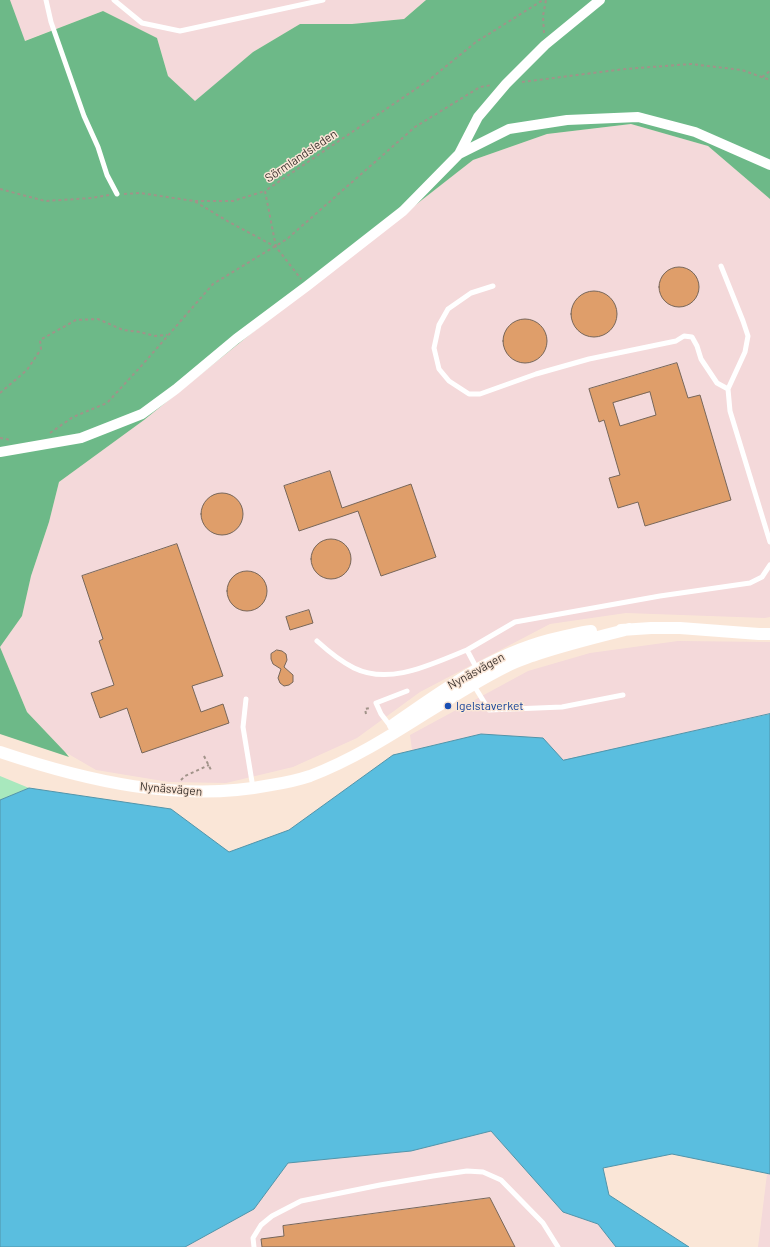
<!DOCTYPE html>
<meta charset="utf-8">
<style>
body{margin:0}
canvas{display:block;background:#fae6d7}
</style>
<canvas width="770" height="1247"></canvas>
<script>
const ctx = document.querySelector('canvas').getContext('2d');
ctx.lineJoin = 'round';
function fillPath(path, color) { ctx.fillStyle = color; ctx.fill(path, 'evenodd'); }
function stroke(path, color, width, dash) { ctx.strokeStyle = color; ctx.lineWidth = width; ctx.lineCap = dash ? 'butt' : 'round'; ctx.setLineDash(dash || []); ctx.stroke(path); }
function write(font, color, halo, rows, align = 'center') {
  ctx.font = font + ' Barlow,sans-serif'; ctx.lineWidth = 3; ctx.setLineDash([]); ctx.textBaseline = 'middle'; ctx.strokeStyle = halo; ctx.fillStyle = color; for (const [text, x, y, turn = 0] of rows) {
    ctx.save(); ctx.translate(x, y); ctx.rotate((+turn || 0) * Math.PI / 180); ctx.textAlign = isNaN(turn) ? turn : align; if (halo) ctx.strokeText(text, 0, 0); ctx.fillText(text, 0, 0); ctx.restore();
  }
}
fillPath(new Path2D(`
 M10,0h416l-22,19 -52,5h-52l-47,28 -58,50 -27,-26 -11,-38 -54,-27 -79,30z
 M631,124l77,22 62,53v418l-5,1 -139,-5 -76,11 -130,68 -63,46 -64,29 -67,16 -57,-1 -73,-12 -31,-18 -38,-40 -27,-65 22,-31 9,-40 18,-54 10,-40 85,-62 109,-88 220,-172 74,-26z
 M678,641l92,1v72l-208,46 -81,-26 -69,16 -2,-15 118,-64 62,-18z
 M491,1131l72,81 35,12 18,23h-431l69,-38 34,-46 123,-12z
 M767,1174h3v73h-12z`), '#f4d9da');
fillPath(new Path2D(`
 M0,776l29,12 -29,12z`), '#a8e8bd');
fillPath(new Path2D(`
 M0,0h10l15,41 78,-30 54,27 11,38 27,25 58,-49 47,-28h52l52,-5 22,-19h344v199l-62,-53 -77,-22 -84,10 -74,26 -220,172 -109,88 -85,62 -10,40 -18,54 -9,40 -22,31 27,65 38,40 4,5 -69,-23z`), '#6db988');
const water = new Path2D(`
 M770,714v460l-98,-20 -69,14 6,27 80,52h-73l-18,-23 -35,-12 -72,-81 -80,20 -123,12 -34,46 -69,38h-185v-447l29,-12 142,21 58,43 60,-22 104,-75 88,-21 62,4 20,22z`);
fillPath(water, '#5abedf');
stroke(water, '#5194aa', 1);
const building = new Path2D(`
 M659 287a20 20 0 1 1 40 0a20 20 0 1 1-40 0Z
 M571 314a23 23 0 1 1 46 0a23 23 0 1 1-46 0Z
 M503 341a22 22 0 1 1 44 0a22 22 0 1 1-44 0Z
 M677,363l11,35 12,-3 31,105 -86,26 -7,-24 -20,6 -9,-30 11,-3 -16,-55 -5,2 -10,-33zM650,392l6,23 -36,11 -7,-23z
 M330,471l12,37 69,-24 25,73 -55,19 -23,-65 -59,20 -15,-45z
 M201 514a21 21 0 1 1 42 0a21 21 0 1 1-42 0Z
 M311 559a20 20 0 1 1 40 0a20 20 0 1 1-40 0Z
 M177,544l46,132 -31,10 9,26 22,-8 6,19 -87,30 -15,-45 -27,10 -9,-25 23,-8 -15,-44 4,-2 -21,-63z
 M227 591a20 20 0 1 1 40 0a20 20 0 1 1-40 0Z
 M309,610l4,13 -23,7 -4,-13z
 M277,650l5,1 4,3 1,6 -3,7 9,8v7l-4,3 -5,1 -4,-3 -2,-5 3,-9 -8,-5 -2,-5v-5z
 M490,1198l25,49h-253l-1,-8 23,-3 -1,-10z`);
fillPath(building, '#df9e6a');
stroke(building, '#78675a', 1);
stroke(new Path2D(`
 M544,33l-1,-17 3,-16
 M762,77l8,-6
 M522,82l103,-13 66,-5 51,6 28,10
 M0,189l45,12 47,-3 17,-3
 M124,194l16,-1 54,8 35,21 47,25 25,32
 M195,201h38l32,-10
 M276,247l-11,-56 164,-111 47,-38 67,-42
 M0,393l27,-23 14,-21 -1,-9 36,-20 22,-1 25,11 17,2 15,4 12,-1
 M50,433l23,-16 34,-14 37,-40 69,-79 74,-45 128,-112 65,-40 12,-2
 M0,438l11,2
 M366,714l-1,-5 5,-1
 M204,756l8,16
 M181,780l4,-4 24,-11`), '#a19389', 2, [3, 3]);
stroke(new Path2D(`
 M46,0l5,22 33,94 14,31 9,28 10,19
 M114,0l28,23 38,8 143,-31
 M721,266l22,55 5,15 -3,16 -17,37 2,22 40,131
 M493,286l-22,7 -23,16 -9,16 -5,23 5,21 10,12 20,13h11l56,-20 53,-15 87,-18 8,-5 8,1 5,9 4,13 16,24 11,6
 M317,641c11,10 23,20 37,27 37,18 79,-5 113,-18
 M477,669l-10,-19 48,-28 145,-26 90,-13 12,-6 8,-12
 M473,684l16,26 73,-3 61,-12
 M246,699l-3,28 10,61
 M391,727l-10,-13 -5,-11 31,-12
 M254,1247l-1,-9 8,-13 11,-9 29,-15 79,-16 53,-9 34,-5 16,1 18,8 42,43 15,24`), '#fff', 5);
stroke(new Path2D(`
 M459,154l19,-37 28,-33 39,-39 55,-45
 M0,452l81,-14 61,-24 34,-25 60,-50 71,-53 96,-75 56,-57 50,-25 58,-9 71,-3 57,15 75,33`), '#fff', 10);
stroke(new Path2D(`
 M621,630l30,-2h29l79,6h11
 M393,725c54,-38 103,-74 168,-88 10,-2 20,-5 30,-6
 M0,752c86,29 180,51 271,33 13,-2 27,-5 39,-9 71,-27 130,-77 197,-110 8,-4 17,-7 25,-10 32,-11 65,-19 97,-27`), '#fff', 12);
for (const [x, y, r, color] of [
 [448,706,4,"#1a4fb4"]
]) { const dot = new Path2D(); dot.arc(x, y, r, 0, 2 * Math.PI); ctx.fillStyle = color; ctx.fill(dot); stroke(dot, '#fae6d7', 1.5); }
write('12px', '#3b332e', '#fae6d7', [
 ["Sörmlandsleden",301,156,-34],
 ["Nynäsvägen",476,671,-29],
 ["Nynäsvägen",171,789,5]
]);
write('12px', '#164399', '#fae6d7', [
 ["Igelstaverket",456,706]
], 'left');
</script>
